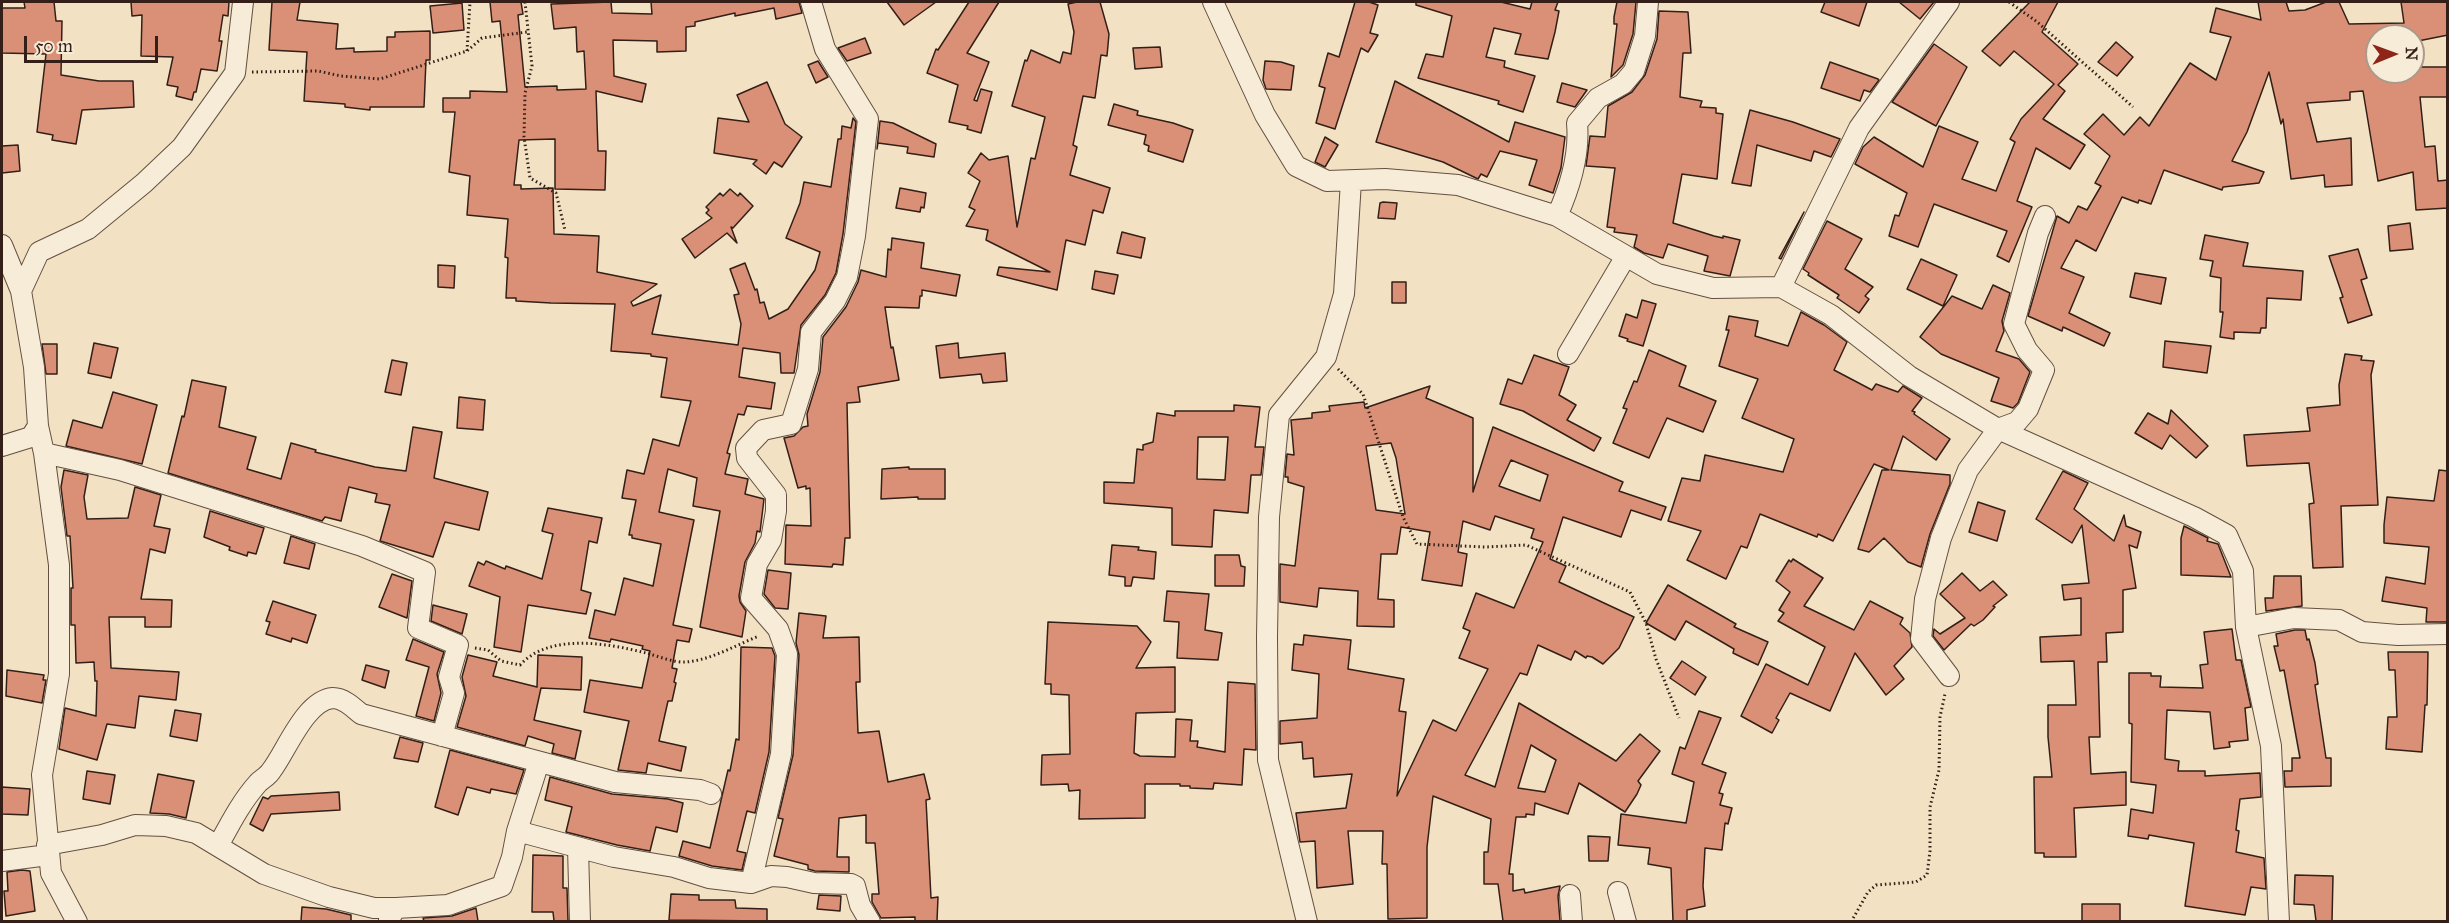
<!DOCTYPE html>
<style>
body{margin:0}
#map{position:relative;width:2449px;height:923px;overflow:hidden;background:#f3e1c3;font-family:"IM FELL Great Primer",serif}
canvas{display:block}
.frame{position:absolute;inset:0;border:3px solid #331f17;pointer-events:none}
.north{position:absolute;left:2365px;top:24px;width:60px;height:60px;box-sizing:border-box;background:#f7ecd8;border:2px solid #a99a8b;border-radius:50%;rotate:89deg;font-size:16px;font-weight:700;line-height:24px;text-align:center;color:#331f17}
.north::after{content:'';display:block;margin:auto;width:21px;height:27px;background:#8f2418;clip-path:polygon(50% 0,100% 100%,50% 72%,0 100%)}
.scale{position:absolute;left:24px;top:36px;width:134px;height:27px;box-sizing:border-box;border:3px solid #331f17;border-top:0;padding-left:8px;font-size:18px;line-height:21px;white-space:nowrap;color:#331f17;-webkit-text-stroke:4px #f7ecd8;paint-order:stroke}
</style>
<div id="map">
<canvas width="2449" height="923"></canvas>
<div class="frame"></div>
<div class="north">N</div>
<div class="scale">50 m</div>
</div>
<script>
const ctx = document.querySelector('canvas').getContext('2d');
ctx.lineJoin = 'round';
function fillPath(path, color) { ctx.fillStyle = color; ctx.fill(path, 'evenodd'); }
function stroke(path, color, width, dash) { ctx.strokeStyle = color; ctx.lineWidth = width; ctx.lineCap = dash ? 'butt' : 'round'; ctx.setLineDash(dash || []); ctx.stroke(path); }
const building = new Path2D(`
 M24,2h30l2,19h6l-1,54 38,6h34l1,26 -52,3 -6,34 -24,-4 1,-5 -16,-3 9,-78 -44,-1v-45h23z
 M131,2h98l-1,14 -5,-1 -4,26h3l-5,30 -16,-2 -5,23h-2l-2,8 -16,-4 2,-9 -11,-2 6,-28 -32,-1 1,-41 -10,1z
 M272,2h28l-3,18 41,4 -2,25 18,-1v4l33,-1v-14h8v-5l35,-1v29h-4l-2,47h-54v3l-25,-3v-3l-41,-3 3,-49 -38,-2z
 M490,2h31l2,12 -5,1 7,72 32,-1v4l29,-1 -2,-38 -7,1 -1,-25 -22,2 -3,-25 60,-2 1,11 40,1 -1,-12h148l3,11 -26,6 -2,-11 -39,8v-3l-40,9v4l-9,1v24l-29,1v-11l-44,-1 1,36 32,8 -4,18 -46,-11 2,60h8l-1,39 -50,-1v-50l-36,1 -5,45h7v4l32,-1 1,46 45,2 -2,36 60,12 -26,18 2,4 28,-11 -9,39 86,11 3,-21 -7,-29 5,-1 -9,-25 15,-6 10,27 2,-1 3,14 4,-1 5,17 19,-10 27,-39 5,-18 -34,-14 14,-35 4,-21 27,5 7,-48h3l1,-13 9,2 2,-10 3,4 -13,112 -7,39 -11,22 -24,30 -7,48h-13l-1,-20 -37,-5 -4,29 36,6 -4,26 -24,-3 -3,9 -6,-1 -11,39 3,1 -5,20 23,5 -3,15 19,5 -4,33 -3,-1 -2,12 -10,19 -6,34 1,6 6,9 -4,26 -42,-10 20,-116 -27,-5 4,-28 -29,-9 -9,43 35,8 -21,105 19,4 -3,13 -12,-2 -5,28 5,1 -3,13 2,1 -4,18h-4l-9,40 27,6 -5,24 -33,-8 -2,10 -28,-3 11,-49 -45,-9 6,-32 52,8 8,-37 -8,-2 1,-3 -32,-7 -1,3 -21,-4 6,-28 20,5 9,-37 29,8 8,-42 -29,-6v-3h-3l7,-35 -14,-2 5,-28 17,4 9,-35 26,7 12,-45 -30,-4 6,-39 -16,-2v-2l-40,-3 4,-47 -64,-1 -35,-2v-3h-10l2,-40 -3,-1 3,-38 -41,-4 3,-39 -21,-4 6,-60h-12v-14h27v-7l37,1 -7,-71 -8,1z
 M887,2h49l-32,23z
 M969,2h30l-32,51 22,9 -15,38 3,1 4,-12 11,3 -11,41 -14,-4 1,-3 -19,-4 9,-37 -31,-12 9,-24 2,1z
 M1077,2h23l9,32 -2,22 -6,-1 -6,43 -12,-2 -10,49 4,2 -7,28 40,13 -7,25 -10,-3 -8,35 -19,-5 -9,50 -60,-15 2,-8 51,5 -64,-32 2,-10 -22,-4 9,-16 -6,-3 11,-26 -12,-8 13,-20 8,7 19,-4 9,71 14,-69 4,1 10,-42 -33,-11 13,-46 2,1 4,-11 29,13 3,-11 8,2 3,-22 -6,-28z
 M1355,2h14l9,3 -8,28 8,2 -10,17 -7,-4 -26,81 -19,-6 9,-35 -6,-2 9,-33 11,4z
 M1416,2h85l29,7 2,-7h26l-3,8 4,1 -4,21 -7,27 -33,-5 6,-20 -27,-6 -8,29 19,4 -1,6 31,9 -12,36 -25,-8 1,-3 -81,-23 8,-24 17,3 9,-41 -36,-11z
 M1617,2h19l-3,32 -10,31 -12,12 6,-53h-3v-7z
 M1825,2h42l-8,24 -38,-14z
 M1899,2h35l-14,17z
 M2030,2h28l-16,30 36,32 -20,21 7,6 -22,28 42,26 -15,24 -34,-21 -19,53 15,6 -23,55 -12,-6 10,-25 -73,-27 -16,43 -29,-11 6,-21 4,1 8,-23 -52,-29 8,-17 11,-10 49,30 16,-41 39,16 -16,37 34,12 19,-49 -5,-3 11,-20 33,-35 -40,-33 -14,15 -18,-15z
 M2258,2h28l3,9 16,-1 21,-8h13l10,22 55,-1 -3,-21h47v33l-35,7v-6h-36v36h36v-5h35v30h-28l5,50 10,-1 3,35 10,-1v28l-32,2 -3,-38 -35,9 -15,-90 -13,1v8l-43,3 10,39 34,-4 1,47 -27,2 -1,-12 -33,4 -8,-60 -2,5 -12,-52 -22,60 -15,29 32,11 -5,11 -36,4 -1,3 -58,-20 -13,34 -12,-4 -1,3 -16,-6 -26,54 -20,-11 -15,28 23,9 -15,36 41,20 -6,13 -41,-19 -1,4 -34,-15 29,-100 12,7 9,-17 9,4 14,-24 -6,-3 15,-27 -26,-22 19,-20 21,21 16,-18 9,9 41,-63 26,17 15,-43 -21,-5 6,-24 45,12z
 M462,3l2,27 -31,3 -3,-27z
 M1659,11l29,1 3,41h-8l-3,44 22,4 -2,6 16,1v5l7,1 -6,65 -35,-5 -9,49 41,13 9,2v-2l17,4 -10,36 -26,-5 4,-15 -40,-12 -5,14 -19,-5 -10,-6 3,-12 -23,-3 1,-4 -8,-1 8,-59 -29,-2 4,-30 15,1 3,-31 24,-14 13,-17 12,-36z
 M865,38l6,15 -24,8 -9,-13z
 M2116,42l17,15 -16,19 -19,-14z
 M1934,44l33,23 -31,59 -44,-24z
 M1160,47l2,20 -27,2 -2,-21z
 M818,61l10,16 -12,6 -8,-18z
 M1265,61l16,1 13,4 -3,24 -25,-1 -3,-9z
 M1830,62l48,17 1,1 -9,12 -6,-2 -4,11 -39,-13z
 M1395,81l114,61 6,-20 50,15 -4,31 -8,25 -24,-8 8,-25 -37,-9 -13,26 -6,-3 -3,5 -35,-17 -67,-20z
 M767,82l18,42 17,13 -20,30 -8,-5 -8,12 -13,-10 4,-4 -43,-7 4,-35 31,4 -12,-27z
 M1562,83l25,7 -12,17 -18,-5z
 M1114,104l24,7 -1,4 36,8 20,7 -10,32 -35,-11 1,-5 -5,-2 2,-9 -38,-10z
 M1750,110l43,12 47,17 -9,18 -17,-6 -3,10 -54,-16 -6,41 -19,-3z
 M880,121l13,2 43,21 -2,13 -27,-4 1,-6 -30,-4 -1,6z
 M1325,137l13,8 -13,22 -10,-5z
 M18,145l2,26 -18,2v-27z
 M900,188l26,5 -2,15 -3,-1 -1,5 -24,-4z
 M730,189l8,7 2,-3 13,13 -20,22 -2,-1 6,16 -10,-10 -32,25 -13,-19 30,-21 -6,-5 3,-3 -3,-3 14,-14 3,3z
 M1383,202l14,1 -2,16 -17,-1 2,-15z
 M1804,212l-23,47 -2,-1z
 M1827,221l35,18 -17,30 28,18 -8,9 4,3 -10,14 -22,-15 2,-3 -31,-20 1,-2 -6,-4z
 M2410,223l3,26 -23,2 -2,-25z
 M1122,232l23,6 -4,20 -24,-5z
 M2205,235l43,8 -5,23 60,5 -2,29 -34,-2 -1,30h-5l-1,5 -26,-1v7l-14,-2 3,-25h-3l1,-34 -11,-2 3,-15 -13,-2z
 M892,238l32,5 -3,25 39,7 -4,21 -34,-6v6h-2l-1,12 -34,-1 6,41 2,-1 6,33 -41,7 2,15 -13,1 3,135h-5l-2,27 -10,-1 -1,3 -47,-3 1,-39 25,1 -1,-38 -4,1v-3l-8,2 -14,-50 10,-2 9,-9 5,-1 -1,-12 13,-42 3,-35 23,-30 12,-25 3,-12 25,7 2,-28 3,1z
 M2358,249l9,29 -6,2 11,35 -24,8 -8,-25 3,-1 -14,-41z
 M1921,259l36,16 -14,31 -36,-17z
 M438,265l17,1 -1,22 -16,-1z
 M1095,271l23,4 -4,19 -22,-5z
 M2135,273l31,5 -5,26 -31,-7z
 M1392,282h14v21h-14z
 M1993,285l17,8 -8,28 2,10 -8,20 23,8 11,13 -12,31 -5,5 -22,-7 8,-23 -58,-24 -21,-17 32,-41 30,13z
 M1642,300l14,4 -13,42 -16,-5 1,-2 -9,-3 7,-22 11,4z
 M1801,312l23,13 23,17 -13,28 38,20 4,-6 22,8 5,-6 19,12 -10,13 3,1 -1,2 36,25 -14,21 -33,-24 -12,34 59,5v9l-20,50 -9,33 -13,-5 -24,-24 -15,14 -11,-3 24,-79h7l-15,-6 -41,77 -15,-7 -1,3 -57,-23 -13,34 -6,-2 -15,33 -39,-19 14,-29 -33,-10 14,-43 18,3 5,-26 78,17 11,-33 -52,-21 16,-39 -39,-13 10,-36h-3l3,-14 29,5 -3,15 33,10z
 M2165,341l46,5 -4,27 -44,-6z
 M94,343l24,5 -7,30 -23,-5z
 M958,343l1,15 46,-5 2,28 -24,2 -2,-9 -41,4 -4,-32z
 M42,344h15v30h-11z
 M1649,350l37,16 -7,20 37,15 -13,31 -36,-14 -18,40 -36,-15 14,-34 -4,-1 11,-27 3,1z
 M2345,354l17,2 -1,4 13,1 -3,14 7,130 -37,1 2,61 -30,1 -4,-64 5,-1 -5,-40 -62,3 -3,-31 66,-4 -3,-23 33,-3 -1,-20z
 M1534,355l35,12 -10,28 17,10 -9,15 34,18 -7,13 -71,-40 -23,-7 8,-25 14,5z
 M392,360l15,3 -6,32 -16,-3z
 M192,380l34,7 -7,40 37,10 -9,32 34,10 10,-36 25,7 -1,2 60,15 31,4 7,-44 29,5 -8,46 54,14 -9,38 -34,-8 -12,35 -53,-16 10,-36 -15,-3 2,-8 -28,-7 -8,34 -16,-4 -3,4 -154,-48 14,-57 2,1z
 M1430,386l-4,12 47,20v74l20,-65 130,55 -4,9 47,16 -5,13 -30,-10 -10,27 -58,-20 -13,42 16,7 -7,16 75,35 -15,31 -16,16 -11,-7 -5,-1 -1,2 -11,-7 -4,9 -33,-15 -11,30 -7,-2 -55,102 30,12 24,-84 97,58 24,-27 20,17 -22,30 3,4 -4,9 -12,18 -46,-29 -11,31 -33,-11 -1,12 -8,-1v3h-10l-7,57h4v17l11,-2 1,4 35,-7 -2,10 2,25h-57l-5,-37h-14v-32h4l3,-33 -58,-23 -6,51v71l-39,1 -1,-55h-5l1,-33h-35l5,53 -36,4 -2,-47 -15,1 -4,-29 50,-5 6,-34 -38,3 -1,-19 -10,1 -1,-17 -22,2v-23l37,-3 2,-44 -27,-4 2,-26 9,1 1,-10 47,5 -3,29 56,10 -5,32 7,1 -9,84 36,-76 23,11 32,-62 -29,-11 11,-27 -7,-3 13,-35 38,15 29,-66 -12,-4 3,-9 -39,-13 -5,14 -27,-9 -5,31 9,2 -5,32 -40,-6 8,-48 -29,-5 -4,27h-16l-3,45 16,1v27l-37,-1 1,-35 -39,-3 -2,19 -37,-5v-38l15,2 9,-79 -16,-5v-5h-3l2,-23 7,1 -3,-35 21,-2v-5l18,-2 -1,-5 35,-4 1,6zM1391,443l5,15 9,56 -29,-4 -10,-64zM1511,460l37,15 -8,26 -41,-15zM1531,745l25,15 -11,32 -27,-4z
 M113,392l44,13 -15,59 -76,-18 7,-26 29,8z
 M459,397l26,3 -2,30 -26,-2z
 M1234,405l26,2 -5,40h9l-3,28h-10l-3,38 -34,-3 -2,37 -40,-2v-37l-68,-5v-21l30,1 3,-34 6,1v-5l10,-3 4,-29 18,3v-5h59zM1198,437h30l-3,43 -28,-1z
 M2171,410l37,36 -12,12 -26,-23 -8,14 -27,-16 13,-20 20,11z
 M909,467v2h36v30h-27v-2l-37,2 1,-30z
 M64,470l24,5 -4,22 3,22 41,-1 7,-31 26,8 -7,31 16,3 -5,24 -15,-4 -9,50 31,1 -1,27h-26v-10h-36l2,51 68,4 -3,28 -37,-4 -4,32 -28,-4 -10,36 -38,-11 6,-41 31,8 1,-35h-2l-1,-19 -18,1 -1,-38h-4v-37h2l-3,-52h-3l-6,-49z
 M2439,470l9,1v151h-22l1,-14 -45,-7 4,-24 39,7 4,-37 -45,-4v-18l3,-28 47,4z
 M2063,471l25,12 -14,26 40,32 10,-26 2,11 15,6 -4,16 -8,-3 7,43 -13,2v42l-17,1 1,29h-9l2,75h-11l2,37 35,-2v33l-52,3 2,49h-32v-4h-9l-1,-76h18l-4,-40v-32h28l-2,-44 -33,1 -1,-25 41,-2v-37l-17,2 -2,-15 27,-2 -7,-58 -10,18 -36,-24z
 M1978,502l27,9 -8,30 -28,-9z
 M548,508l54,10 -5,25 -8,-2 -8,49 10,3 -5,21 -58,-9 -7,47 -27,-5 6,-50 -31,-11 9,-24 6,3 2,-4 19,8 1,-3 36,13 11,-45 -11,-3z
 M210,511l54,17 -8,26 -8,-2 -1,4 -18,-6 1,-3 -26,-10z
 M2184,526l24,12 -1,3 11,3 13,33 -50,-2v-37z
 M291,536l24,8 -6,25 -25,-6z
 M1112,545l27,2 -1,3 18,2 -2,27 -21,-2 -2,9h-6v-9l-16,-2z
 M1215,555h24l2,11 4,1 -1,19h-29z
 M1793,559l30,19 -19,28 50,24 16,-29 33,17 -3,6 10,9 2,14 -18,19 10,13 -18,16 -31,-42 -25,58 -40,-18 -14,25 3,2 -7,13 -31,-17 25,-52 42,21 17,-38 -47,-26 6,-8 -5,-3 11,-18 -14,-11 13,-21 2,2z
 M768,570l23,3 -3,36 -13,-1 -11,-14z
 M1962,573l18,18 13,-10 14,14 -14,11 2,1 -12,13 -9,6 -3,-2 -27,26 -11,-14 1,-7 6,5 25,-16 -25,-24z
 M392,574l20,7 -5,37 -28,-11z
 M2274,576h27l1,30 -36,5 -1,-13h8z
 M1668,585l68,39 -2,3 34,15 -10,23 -25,-12 1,-4 -48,-28 -11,19 -29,-17z
 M1167,591l42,3 -4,36 17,3 -4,27 -41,-2 2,-36 -15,-1z
 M273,601l43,14 -9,28 -15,-5 -1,4 -25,-8 4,-12 -4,-1z
 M433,605l34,9 -5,20 -31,-13z
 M799,613l27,3 -3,22 36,-1 1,45h-4l2,51 21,-2 9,51 36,-8 6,25 -4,1 5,98 7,-1 -1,24h-22v-4l-34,1 -9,-16v-8h7l-4,-51h-9v-28l-27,3 -2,39h12v15l-34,-1 -7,-2v-4l-34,-9 9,-37 -5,-1 15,-63 6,-100 -3,-12z
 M1048,622l89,4 14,16 -15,26 39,-1v45l-39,1 -2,40 6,3 35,1 1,-38 16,1 -2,21h8l-1,6 28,5 3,-70 27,2 1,66 -12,-1 -2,36 -28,-2 -1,6 -23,-1v-2h-10v-2h-35v34l-66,1 1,-29 -11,1 -1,-7 -27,1 1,-30 28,-1 -1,-59 -18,-1v-10h-6z
 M2232,629l4,31h5l10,47 -6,1 3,32 -19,2 1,5 -16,2 -4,-37 -43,-2 -2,49 14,2 -1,10h27v5l55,-3 1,24 -21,2 -4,31 3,1 -3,21 28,6 2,31 -15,-2 -6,28 -60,-9 9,-63 -45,-8 -1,4 -20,-3 3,-27 22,4 3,-28 -25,-3 1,-58 -3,-1v-50h22v3h10l-1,11 43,1 -3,-23 8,-1 -4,-32z
 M2295,630h10l2,10 2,-1 6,24 3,21 -3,1 11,73h5v28l-46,1 -1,-16h8v-13h8l-16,-88 -4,1 -6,-25h4l-2,-12z
 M413,639l31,13 -7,22 4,19 -7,28 -18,-5 13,-49 -23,-7z
 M741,647l31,1 3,8 -6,96 -14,61 -8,-2 -10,40 9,2 -4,17 -30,-4 -33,-10 4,-15 27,7 18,-78 2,1 6,-32 3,1z
 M2388,652h40l-1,53h-2l-3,47 -36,-3 2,-32h9l-2,-47h-6z
 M468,655l29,7 -4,14 44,11 1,-32 44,2 -1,33 -40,-2 -7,32 47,11 -6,28 -23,-6 2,-9 -26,-8 -3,10 -68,-19 9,-31 -4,-19z
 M1682,661l24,16 -11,18 -25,-17z
 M366,665l23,6 -4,17 -23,-8z
 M7,670l37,5 -1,5h3l-4,23 -36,-7z
 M175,710l26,4 -4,27 -27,-5z
 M1699,711l22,7 -19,46 24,9 -7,20 4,1 -3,11 12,3 -4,16 -3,-1 -3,27 -17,-2 -2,38 2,20 -18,4v11h-14l-2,-53 -23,-4 2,-16 -32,-3 3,-31 65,9 8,-41 -22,-8 8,-27 5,2z
 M400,737l23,6 -5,19 -24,-4z
 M450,750l74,20 -8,24 -25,-5 -1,4 -23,-6 -9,28 -23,-8z
 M87,771l28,4 -5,29 -27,-5z
 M158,774l36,7 -8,37 -17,-4 -19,-1z
 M550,777l62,17 56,5 15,4 -6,29 -21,-5 -6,24 -33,-6 -51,-13 6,-25 -27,-7z
 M2,787l28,2 -2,26 -26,-1z
 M339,792l1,18 -69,4 -8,17 -13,-7 13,-27 5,2 3,-3z
 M1588,836l22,1 -2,24h-19z
 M533,855l30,1v32h4l1,33h-14l-1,-9h-21z
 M22,870l8,1 5,40 -29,5 -2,-25h4l-1,-19z
 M2295,875l38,1 -1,45h-16l-2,-16 -20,-1z
 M671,894l28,1v5h36l1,8 31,1v12l-98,-1z
 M819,895l22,1 -1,15 -23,-2z
 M2082,904h38v17h-38z
 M302,907l24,2 25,6v6h-50z
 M476,908l2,13h-54l-1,-3 29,-2z`);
fillPath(building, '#da9076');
stroke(building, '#331f17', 1.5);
const minor = new Path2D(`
 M1213,2l52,113 31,51 31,15 58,-2 73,6 99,31 100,58 56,14 68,-1 50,28 78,61 89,53 196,88 33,18 16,36 3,56 25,119 8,176
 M1557,216c13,-29 23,-61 20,-93l21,-25 25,-14 11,-13 11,-35 3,-34
 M2,245l19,46 13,76 4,59 6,27 15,112v109l-17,101 9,98 26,49
 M1781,287l78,-159 90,-126
 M21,291l18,-39 49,-23 56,-46 38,-36 53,-74 8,-71
 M1568,354l58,-98
 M2,446l29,-9 7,-11
 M44,453l76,17 242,76 63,26 -7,56 40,17 -9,32 5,16 -12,43
 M2246,627l48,-9 45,2 23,12 36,3 50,-1
 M1949,676l-28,-37 4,-40 16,-61 27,-68 30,-41 19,-7 11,-13 16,-39 -17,-20 -13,-26 24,-91 7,-17
 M517,831l97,26 60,10 35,11 42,5 30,-129 6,-100 -9,-25 -27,-31 6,-34 14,-24 5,-29v-16l-29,-37 -1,-10 17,-18 28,-6 17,-55 3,-37 24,-31 12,-24 8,-41 13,-117 -43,-70 -14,-47
 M47,845l55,-10 33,-10 31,1 30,7 68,41 65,23 45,11h22
 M218,846c12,-22 23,-44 40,-63 4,-4 10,-7 13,-12 15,-19 34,-71 62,-73 11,0 21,10 28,16l254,68 85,8 11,4
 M578,848l2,74
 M2,861l46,-6
 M751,883l20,-7 16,1 27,6 37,1 4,2 5,19 10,17
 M1618,892l8,30
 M1570,895l2,27
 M389,919l7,-11 52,-3 54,-19 10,-29 5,-26 22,-69
 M1307,922l-39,-162 -1,-123 2,-120 10,-102 47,-58 18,-63 7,-113`);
stroke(minor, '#635042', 22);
stroke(new Path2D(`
 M525,2l7,64 -7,27 -1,44 6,41 26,15 9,37
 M2009,2l27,19 97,86
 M467,51l3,-49
 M252,72l66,-1 23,5 39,3 87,-28 15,-13 45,-6
 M1338,369l25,25 40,123 14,27 68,3 41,-2 104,47 16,31 10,36 23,59
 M475,648l13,2 13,11 19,4c29,-32 87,-22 126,-12 12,3 28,10 40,9 25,-2 50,-17 73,-26
 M1851,922l17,-30 8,-7 40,-3 11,-7 3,-24v-44l9,-37 1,-53 5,-23`), '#331f17', 3, [1.5, 3]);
stroke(minor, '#f7ecd8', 20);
</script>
